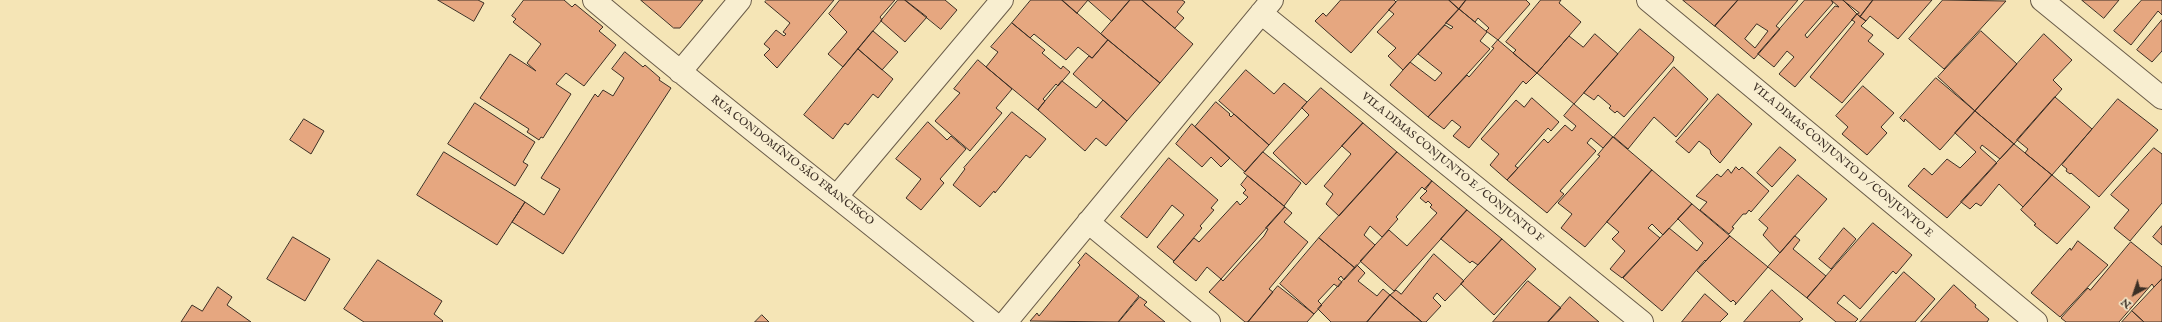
<!DOCTYPE html>
<meta charset="utf-8">
<style>
body{margin:0}
#map{position:relative;width:2162px;height:322px;overflow:hidden;background:#f5e5b6;font-family:"IM FELL English",serif}
canvas{display:block}
.north{position:absolute;left:2114px;top:274px;width:40px;height:40px;-webkit-text-stroke:3px #f8eed0;paint-order:stroke;rotate:220deg;font-size:11px;font-weight:700;line-height:16px;text-align:center;color:#3c2f25}
.north::after{content:'';display:block;margin:auto;width:14px;height:18px;background:#3c2f25;clip-path:polygon(50% 0,100% 100%,50% 72%,0 100%)}
</style>
<div id="map">
<canvas width="2162" height="322"></canvas>
<div class="north">N</div>
</div>
<script>
const ctx = document.querySelector('canvas').getContext('2d');
ctx.lineJoin = 'round';
function fillPath(path, color) { ctx.fillStyle = color; ctx.fill(path, 'evenodd'); }
function stroke(path, color, width, dash) { ctx.strokeStyle = color; ctx.lineWidth = width; ctx.lineCap = dash ? 'butt' : 'round'; ctx.setLineDash(dash || []); ctx.stroke(path); }
function write(font, color, halo, rows, align = 'center') {
  ctx.font = font + ' "IM FELL English",serif'; ctx.lineWidth = 3; ctx.setLineDash([]); ctx.textBaseline = 'middle'; ctx.strokeStyle = halo; ctx.fillStyle = color; for (const [text, x, y, turn = 0] of rows) {
    ctx.save(); ctx.translate(x, y); ctx.rotate((+turn || 0) * Math.PI / 180); ctx.textAlign = isNaN(turn) ? turn : align; if (halo) ctx.strokeText(text, 0, 0); ctx.fillText(text, 0, 0); ctx.restore();
  }
}
const building = new Path2D(`
 M438,0h40l6,3 -10,18z
 M524,0h40l8,7 3,-3 28,23 -4,4 17,14 -32,41 -18,-13 -10,11 15,10 -28,44 -2,-1 -2,3 -12,-8 2,-3 -49,-31 30,-44 26,17 -9,-8 14,-19 -28,-22 3,-3 -4,-3z
 M641,0h62l-23,28h-6z
 M767,0h67l-57,68 -13,-13 6,-6 -6,-5 12,-14 8,6 2,-2 -3,-2 7,-9 -25,-21z
 M840,0h55l-15,17 2,3 -39,47 -15,-13 19,-22 -18,-18z
 M898,0h7l22,17 -22,25 -24,-21z
 M905,0h40l12,10 -16,19z
 M1031,0h31l46,40 -16,18 -14,-11 -12,13 -32,-26 -4,4 -18,-15z
 M1062,0h26l-11,13z
 M1088,0h42l-18,21z
 M1130,0h12l51,44 -33,39 -59,-49z
 M1142,0h40l3,2 -8,10 7,6 -9,10z
 M1341,0h53l2,2 -45,51 -36,-32 8,-8 3,3z
 M1398,0h51l10,9 -56,61 -15,-14 8,-8 -19,-16 17,-18 -5,-4z
 M1449,0h17l-7,9z
 M1466,0h60l4,4 -32,36 -12,-9 3,-3 -11,-10 -3,4 -16,-13z
 M1541,0h20l-2,3 22,19 -44,51 -24,-20 3,-3 -10,-8z
 M1683,0h55l-23,26z
 M1738,0h60l-22,26 4,3 -26,30 -39,-33zM1757,24l11,7 -13,17 -10,-9z
 M1805,0h26l2,3 -28,32 2,3 28,-32 4,1 -8,-7h12l14,14 -62,73 -16,-13 15,-17 -7,-6 -13,16 -16,-13z
 M1843,0h30l-13,17 -3,-3 2,-1z
 M1873,0h59l-34,39 -28,-23 -4,5 -6,-4z
 M1943,0l63,1 -62,68 -35,-30z
 M2082,0h37l-15,18z
 M2142,0h20v15l-4,-4 -27,34 -17,-14z
 M1459,9l28,23 -7,9 10,8 -62,68 -38,-32 20,-23 25,19 7,-8 -24,-19 27,-29 6,4 2,-2 -7,-4z
 M1857,14l9,7 -5,5 12,9 -5,6 16,13 -42,49 -32,-26 45,-55 -3,-2z
 M2162,20v31l-10,11 -15,-12z
 M1012,23l33,27 -3,3 19,16 2,-3 7,6 -12,14 -2,-2 -13,15 2,2 -7,9 -52,-43 12,-15 -7,-5z
 M1640,29l34,28 -1,4 -49,56 -7,-6 -2,2 -6,-5 2,-2 -13,-11 -4,5 -10,-7z
 M873,31l25,21 -16,18 -24,-21z
 M1981,31l36,33 -42,47 -37,-34z
 M1595,34l23,20 -44,50 -37,-31 32,-37 14,11z
 M2044,34l28,26 -19,20 9,9 -48,55 -39,-33z
 M1108,40l52,43 -33,38 -54,-47 16,-18 3,2z
 M1498,40l39,33 -11,11 -3,-3 -54,67 -16,-12 8,-9 -9,-7 -8,9 -16,-12 39,-42 2,2 25,-29 -2,-1z
 M858,49l35,30 -15,19 -5,-4 -25,31 -3,-2 -12,16 -29,-24z
 M625,52l18,15 2,-2 15,13 -1,2 12,8 -108,166 -51,-32 13,-20 19,13 16,-26 -19,-11 54,-84 3,3 5,-7 10,6 11,-18 -12,-9z
 M978,60l34,29 -16,19 6,5 -32,38 -35,-30 25,-28 -6,-4z
 M1674,67l34,32 -32,38 -22,-20 -26,32 -14,-12z
 M1246,70l28,24 10,-11 23,19 -38,43 -50,-44z
 M1936,78l39,33 -35,39 -35,-31 -1,3 -4,-4z
 M1062,81l34,27 7,-8 24,21 -21,25 -10,-8 -11,13 -47,-41z
 M1863,86l31,27 -13,14 6,6 -20,22 -25,-21 6,-7 -12,-11z
 M1321,88l42,35 -57,62 -33,-32 36,-38 -7,-7z
 M1718,94l34,30 -32,39 -9,-9 -1,-4 -11,-9 -10,12 -13,-11z
 M2055,97l37,32 -40,46 -27,-22 3,-4 -11,-9z
 M1532,98l27,24 -8,9 -3,-3 -33,38 3,2 -11,12 -17,-15 9,-11 -18,-15 35,-39 8,7z
 M2118,99l40,31 -59,67 -28,-24 -1,1 -4,-3 1,-2 -5,-4z
 M1216,102l14,12 -1,1 2,2 3,-3 35,31 -24,27 -50,-45z
 M475,103l60,39 -12,20 5,3 -13,21 -67,-42z
 M1574,104l39,33 -10,11 -12,-10 -4,5 9,8 -36,40 4,3 -17,19 -40,-33 37,-41 4,4 17,-18 7,6 4,-5 -12,-10z
 M1975,111l39,33 -14,15 -18,-14 -2,3 17,15 -50,55 -39,-32 16,-18 8,7 15,-16 13,9 16,-16 -21,-19z
 M1012,112l34,27 -16,19 -4,-3 -31,38 -1,-2 -14,16 -27,-22 12,-16 -1,-1z
 M304,119l20,12 -13,23 -21,-14z
 M928,122l19,18 4,-4 15,13 -26,30 4,4 -23,27 -15,-12 15,-19 -25,-20z
 M1363,123l34,29 -58,64 -13,-12 7,-10 -9,-8 27,-32 -9,-8z
 M1192,124l38,34 -9,9 -10,-10 -9,10 -26,-23z
 M1613,137l39,33 -67,77 -24,-19 11,-14 -14,-11 42,-47 -2,-1z
 M2014,144l38,31 -29,32 -24,-23 -18,22 -5,-3 -6,6 -9,-7z
 M1780,147l16,13 -24,27 -15,-14z
 M2154,148l8,6v49l-32,38 -16,-13 15,-18 -18,-15z
 M444,152l81,50 -28,43 -80,-50z
 M1263,152l38,31 -17,23 -40,-33z
 M1397,152l35,29 -7,9 -3,-3 -26,30 2,2 -16,18 -12,-11 -6,9 11,10 -20,23 -36,-30z
 M1169,158l49,42 -7,8 3,2 -14,16 2,2 -28,33 -17,-14 27,-32 -12,-10 -25,33 -26,-21z
 M1736,167l3,3 3,-3 27,24 -18,21 -2,-2 -3,4h-3l-11,13 2,1 -5,6 -29,-24 7,-8 -11,-6 21,-22 4,3 7,-8 3,4z
 M1652,170l40,34 -29,31 -11,-11 -4,4 12,10 -38,40 -12,-9 15,-18 -13,-12 7,-7 -12,-10z
 M1798,175l29,24 -47,54 -17,-18 5,-7 -9,-8z
 M2052,175l38,32 -33,37 -23,-19 2,-1 -15,-14z
 M1248,176l37,31 -64,72 -14,-12 -11,14 -23,-19 21,-24 5,4 38,-41 3,4 8,-8 -5,-4 3,-3 -5,-5z
 M1432,181l35,29 -73,81 -34,-30 29,-31 18,16 30,-33 -7,-6 2,-2 -4,-4 -2,2 -6,-5 7,-7 -2,-2z
 M1692,204l38,32 -22,22 -2,3 -1,-1 -43,51 -39,-33 46,-50 28,23 6,-8 -25,-24z
 M1285,207l7,6 -8,9 24,20 -39,47 4,3 -25,30h-3l-36,-30 12,-13 2,2 41,-45 4,-7 -2,-1z
 M1467,210l35,29 -24,26 -6,-4 -2,2 -29,-24z
 M1873,223l39,32 -16,19 -3,-3 -33,38 -16,-14 -7,8 21,16 -3,3h-19l-29,-24z
 M2162,226v19l-9,-8z
 M1844,228l12,11 -25,30 -12,-10z
 M1730,236l38,31 -33,38 1,-2 -3,-3 -2,2 -34,-31z
 M1795,236l5,4 -7,9 33,27 -19,22 -39,-31z
 M293,237l37,22 -25,42 -38,-22z
 M1319,238l36,30 -11,12 -3,-4 -3,3 4,3 -4,5 -4,-3 -16,17 4,4 -8,9 -34,-30z
 M1502,239l34,30 -42,46 -33,-31z
 M2078,241l30,24 -48,52 -29,-24 39,-45 1,2z
 M2131,242l31,25v12l-8,8 -2,-3 -33,38h-53l-5,-4 27,-30 2,2z
 M1086,253l53,43 -21,26 -88,-1 7,-8 2,3 41,-51 -2,-2z
 M1434,254l30,27 -19,20 -8,-8 -4,5 8,8 -15,16h-4l-32,-27 6,-5 5,4z
 M378,260l64,41 -8,13 9,7 -1,1h-78l-20,-13z
 M1357,265l8,8 -7,8 19,15 6,-7 7,6 -23,27h-36l-13,-13z
 M1904,272l31,27 -20,23h-55z
 M2162,279v43h-18l-12,-11z
 M1528,281l33,27 -13,14h-55z
 M1954,285l22,20 -1,2 14,12 -2,3h-66z
 M1278,286l36,28 -7,8h-59z
 M218,287l14,10 -5,8 24,17h-70l11,-17 10,6z
 M1772,290l31,29 -4,3h-55z
 M1705,294l23,20 -8,8h-38z
 M1390,295l32,27h-55z
 M1140,297l7,5 -3,3 21,17h-46z
 M1570,297l29,25h-51z
 M2132,311l12,11h-22z
 M762,315l7,7h-14z`);
fillPath(building, '#e6a780');
stroke(building, '#3c2f25', 1);
const minor = new Path2D(`
 M594,0c130,110 266,214 398,322
 M1648,0l388,322
 M2042,0l120,98
 M1261,13l381,309
 M680,72l60,-72
 M837,196l165,-196
 M1088,222l121,100
 M1006,322l266,-322`);
stroke(minor, '#6a5c49', 24);
stroke(minor, '#f8eed0', 22);
write('11px', '#3c2f25', '#f8eed0', [
 ["RUA CONDOMÍNIO SÃO FRANCISCO",792,161,38],
 ["VILA DIMAS CONJUNTO D / CONJUNTO E",1842,161,40],
 ["VILA DIMAS CONJUNTO E / CONJUNTO F",1452,168,39]
]);
</script>
